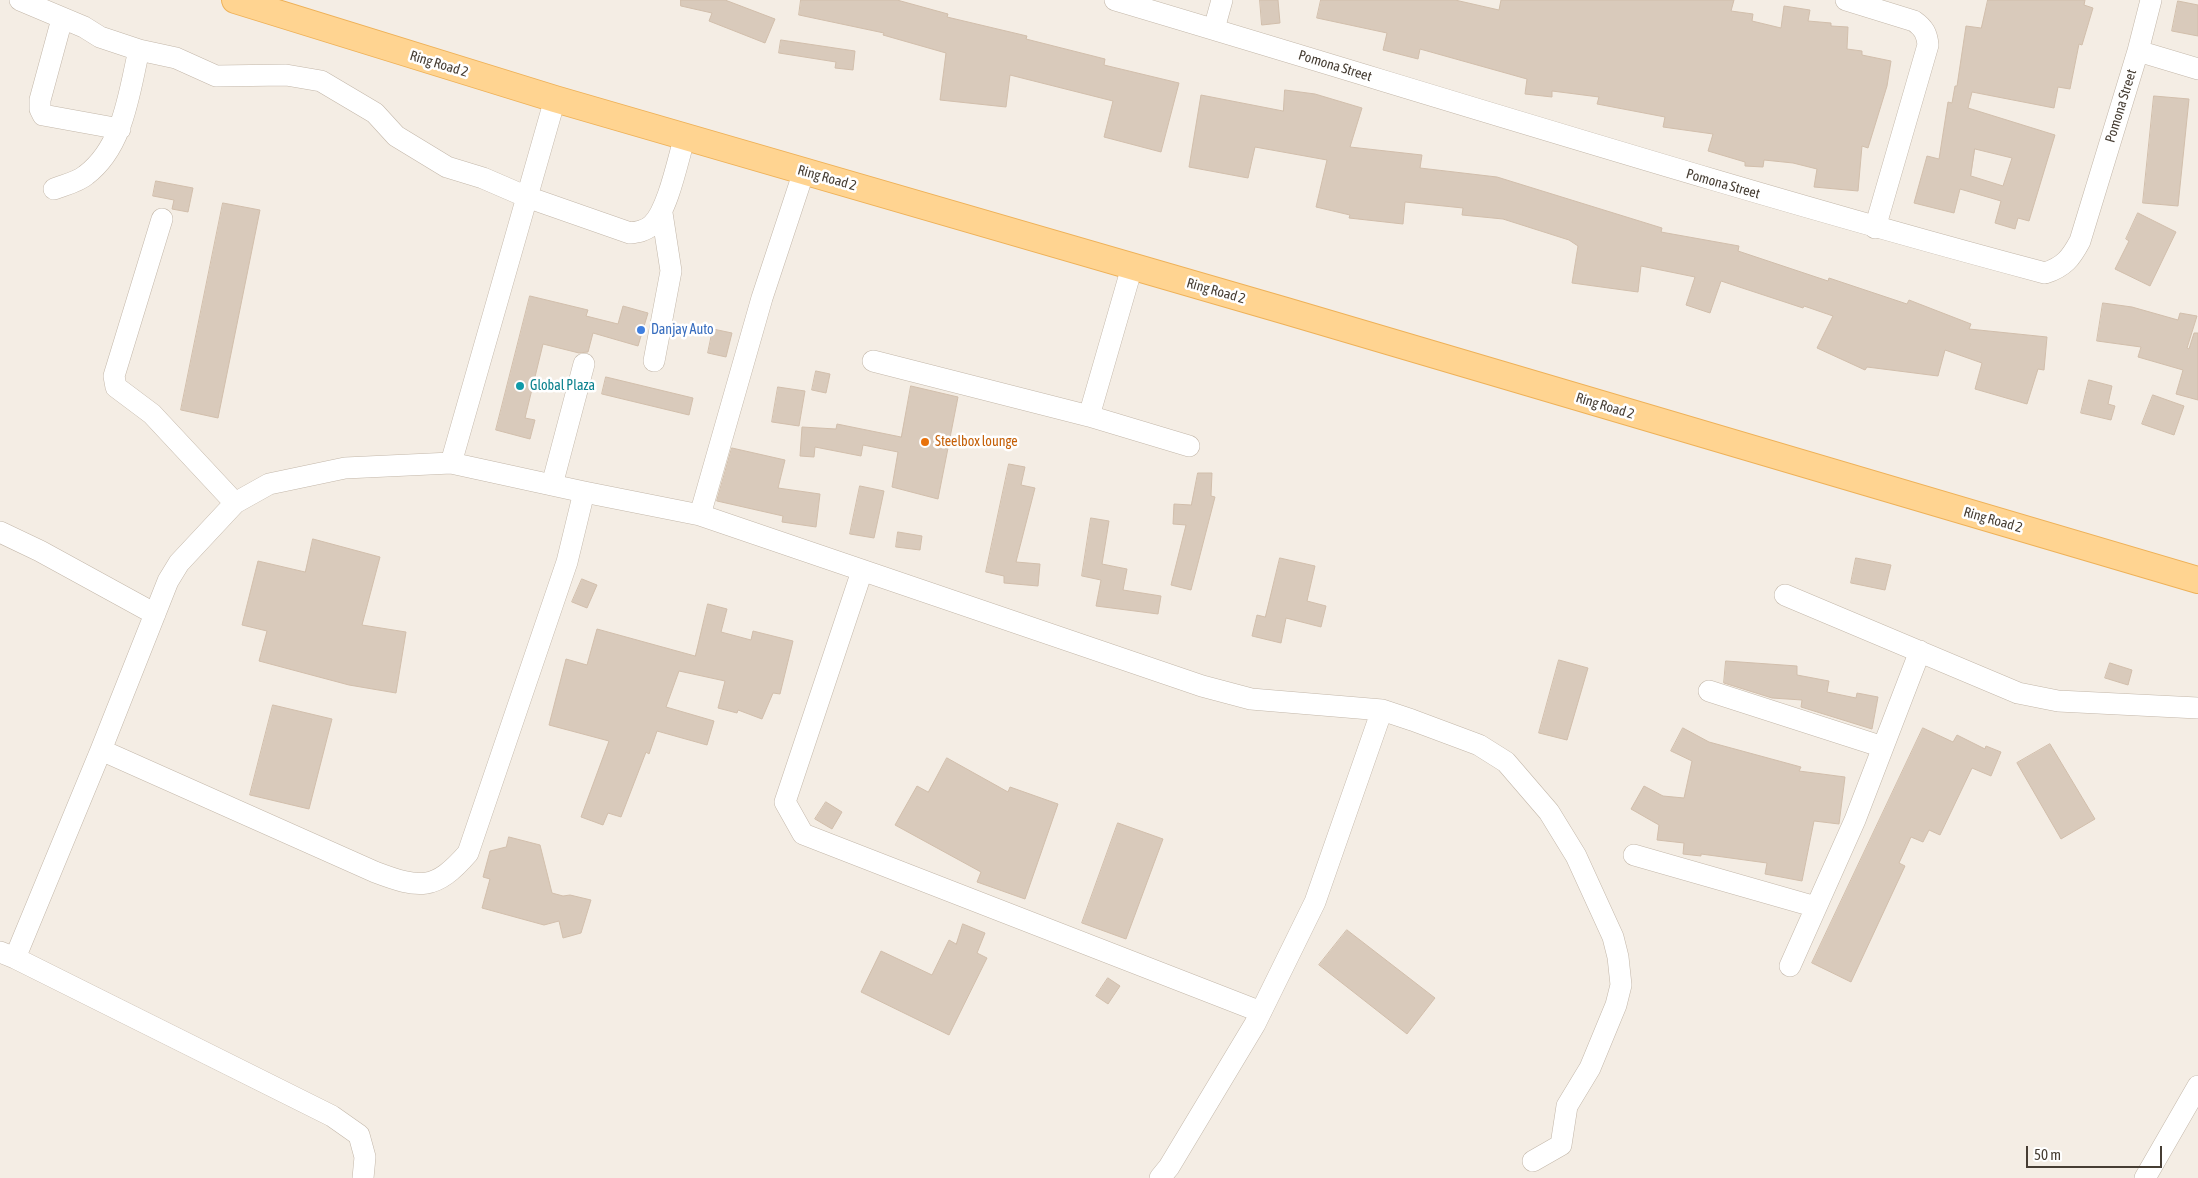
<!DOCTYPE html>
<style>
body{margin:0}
#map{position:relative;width:2198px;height:1178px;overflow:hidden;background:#f4ede4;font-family:"Asap Condensed",sans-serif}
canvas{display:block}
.scale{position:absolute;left:2026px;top:1146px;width:136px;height:22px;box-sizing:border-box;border:2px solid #463d33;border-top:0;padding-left:6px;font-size:15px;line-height:18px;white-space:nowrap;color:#463d33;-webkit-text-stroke:4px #fff;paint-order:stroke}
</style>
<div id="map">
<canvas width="2198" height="1178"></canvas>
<div class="scale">50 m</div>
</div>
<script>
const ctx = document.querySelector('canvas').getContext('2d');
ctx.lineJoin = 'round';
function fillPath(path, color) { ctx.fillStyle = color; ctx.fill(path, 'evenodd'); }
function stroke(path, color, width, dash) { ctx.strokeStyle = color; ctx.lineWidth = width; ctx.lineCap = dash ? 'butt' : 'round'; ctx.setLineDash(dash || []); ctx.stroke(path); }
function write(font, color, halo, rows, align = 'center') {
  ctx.font = font + ' "Asap Condensed",sans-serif'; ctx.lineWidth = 5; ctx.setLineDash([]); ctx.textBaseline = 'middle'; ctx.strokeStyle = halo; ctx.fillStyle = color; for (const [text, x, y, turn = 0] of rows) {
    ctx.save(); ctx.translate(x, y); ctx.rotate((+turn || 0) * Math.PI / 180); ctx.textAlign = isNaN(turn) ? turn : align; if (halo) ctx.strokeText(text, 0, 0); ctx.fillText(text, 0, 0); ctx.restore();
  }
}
const building = new Path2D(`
 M681,0h44l50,19 -10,24 -56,-22 3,-8 -31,-7z
 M801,0h96l51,14 -1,3 80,19 -1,3 79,20 -1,6 75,18 -18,69 -57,-15 9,-36 -103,-26 -4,32 -66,-7 6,-47 -63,-18 1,-2 -85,-18z
 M1260,0h18l2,23 -18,2z
 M1321,0h134l44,10 2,-10h233l-3,11 22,3 -1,7 29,7 3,-22 26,4 -2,11 23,2v3l17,1 -1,22 15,2v4l29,6 -4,25 -19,62 -6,-2 -4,45 -44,-4 3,-18 -24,-6 -29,-3 -1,7 -18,-1v-4l-37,-11 5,-17 -50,-7 2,-10 -68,-13 2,-7 -47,-6v6l-27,-3 2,-15 -107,-30 -2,10 -35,-9 4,-17 -70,-15z
 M1988,0h97l-1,5 9,3 -11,37 -3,-1 -9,45 -12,-2 -4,21 -82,-16 -4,16 87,27 -26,86 -11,-3 -3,11 -20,-6 6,-22 -41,-12 -6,24 -40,-10 13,-47 12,3 9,-57 4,1 3,-17h2l9,-60 15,2zM1975,149l37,9 -9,28 -32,-10z
 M2178,1l20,4v31l-26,-5z
 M781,40l74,11 -2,19 -18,-2 1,-6 -57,-9z
 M1285,90l30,4 47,14 -12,39 72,8 -2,13 77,9 165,51 -1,4 78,14 -1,5 90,30 1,-3 78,26 2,-4 62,24 -2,5 78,8 -3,33 -6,-1 -11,35 -52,-15 7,-26 -37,-13 -7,26 -71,-9 -2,3 -48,-22 16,-32 -29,-10 -1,2 -82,-27 -11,32 -24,-8 9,-28 -54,-11 -3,26 -66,-9 6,-37 -9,-6 -66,-21 -41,-4 1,-7 -58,-6 -2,22 -54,-6 1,-3 -34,-8 11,-47 -72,-13 -7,31 -59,-11 12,-72 82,16z
 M2154,96l35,3 -11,107 -35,-3z
 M156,181l37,7 -5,24 -16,-3 2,-9 -21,-4z
 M223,203l37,7 -42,208 -37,-8z
 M2138,213l38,19 -26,54 -35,-17 14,-28 -3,-2z
 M530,296l58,14 -2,6 32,8 5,-18 25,7 -10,33 -45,-13 -5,19 -9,1 -36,-9 -18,74 10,2 -5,19 -34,-9z
 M2103,303l29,4 46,13 2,-7 17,3 -10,32 2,1 5,-16h4v67l-22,-6 7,-24 -45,-13 3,-10 -44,-6z
 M713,329l19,4 -6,24 -18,-4z
 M816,371l14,3 -4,19 -14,-3z
 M606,377l87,21 -4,17 -87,-21z
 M2089,380l23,6 -4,18 7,2 -4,14 -30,-7z
 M911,386l47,11 -20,102 -46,-12 6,-35 -35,-7 -2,11 -46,-9 -1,10 -14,-1 2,-29 34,2 1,-5 64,13z
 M778,387l27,4 -6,35 -27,-4z
 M2153,395l31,11 -10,29 -32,-11z
 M732,448l53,12 -7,28 42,6 -4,33 -34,-5 1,-6 -66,-15z
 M1009,464l16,3 -4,18 14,3 -19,74 24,2 -2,22 -34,-3v-7l-18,-4z
 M1198,473h14l-1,23 4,1 -24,93 -20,-5 15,-60 -13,-1 1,-20 17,1z
 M860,486l24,5 -10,47 -24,-4z
 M1091,518l18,3 -7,43 25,5 -4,21 38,6 -3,18 -62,-8 5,-26 -19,-4z
 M898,532l24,4 -2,14 -24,-3z
 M313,539l67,18 -18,68 44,7 -10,61 -47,-8 -90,-24 8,-30 -25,-6 16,-64 47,11z
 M1280,558l35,8 -8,35 19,5 -5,21 -35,-9 -5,25 -29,-7 5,-21 8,2z
 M1856,558l35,7 -6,25 -34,-7z
 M582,579l15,6 -10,23 -15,-6z
 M708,604l19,5 -6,23 30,8 2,-9 40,10 -13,53 -7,-1 -11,26 -24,-9 -1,3 -19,-5 7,-27 -46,-10 -13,36 48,14 -7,24 -50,-14 -8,23 -3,-2 -25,65 -13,-4 -5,12 -22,-8 28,-76 -60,-16 17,-66 21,6 10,-36 98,27z
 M1559,660l29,8 -21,72 -28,-7z
 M1726,661l71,5v9l32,6 -2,11 29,6 1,-5 21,4 -6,32 -71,-22 1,-7 -30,-2 -48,-15z
 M2110,663l22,7 -4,15 -23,-7z
 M273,705l59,14 -23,90 -59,-14z
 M1683,728l26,14 92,25 -2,4 46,6 -6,47 -25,-3 -12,60 -37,-7 2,-11 -66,-9v2l-18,-2 1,-11 -27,-3 2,-15 -28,-16 13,-23 19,10 21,2 8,-37 -21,-10z
 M1923,728l30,14 4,-7 28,14 1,-3 15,6 -10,24 -19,-8 -32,67 -11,-5 -6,12 -12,-5 -12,26 6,3 -54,116 -39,-19z
 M2050,744l45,75 -34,20 -44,-76z
 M947,758l61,34 2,-5 48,17 -33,95 -48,-17 4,-10 -86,-47 22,-39 11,6z
 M826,802l16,10 -10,17 -17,-10z
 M1118,823l45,16 -37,100 -44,-16z
 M509,837l31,8 12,48 11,3 7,-1 21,5 -10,33 -18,5 -4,-17 -15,4 -62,-17 8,-29 -7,-2 7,-26 16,-4z
 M963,924l22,9 -8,20 10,5 -38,77 -88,-43 20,-41 51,24 17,-35 7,4z
 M1347,930l88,68 -28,36 -88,-69z
 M1108,978l12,8 -12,18 -12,-8z`);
fillPath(building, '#d9cabb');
stroke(building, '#d1beab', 1);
const minor = new Path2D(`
 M20,0l64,27 16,10 39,13 37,8 40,18 70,-1 35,6 54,32 21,23 51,31 36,11 44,19 103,36c8,-1 15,-2 22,-8 16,-15 26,-66 33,-89
 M1115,0c310,92 618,190 930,273 19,-6 26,-15 35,-32l58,-190 13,-51
 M1846,0l68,21c10,7 13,13 14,24l-53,183
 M62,19l-22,81v9l3,6 77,14
 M1214,29l8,-29
 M2138,51l60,18
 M54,189c10,-4 24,-7 32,-14 38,-29 43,-83 53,-125
 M162,219l-48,157 2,11 36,27 83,89
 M654,361l17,-90 -9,-58
 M873,361l216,55 43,-149
 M1089,416l100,30
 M451,463l104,-364
 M552,485l32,-121
 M700,515l62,-217 42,-127
 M0,532l40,19 115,63
 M862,571l-77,231 18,32 458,178
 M1785,595l233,98 40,8 140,7
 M1709,691l174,56
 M101,750l274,122c45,17 60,19 93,-19l99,-291 17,-70
 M1634,855l182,52
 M0,952l15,6 317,158 27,19 6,22 -2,21
 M15,958l86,-208 67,-169 11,-18 56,-60 34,-19 76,-16 106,-5 133,29 116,23 502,171 49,13 131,11 30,10 67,25 27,17 43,50 27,44 37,81 5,20 3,28 -5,20 -26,63 -23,38 -6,39 -28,16
 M1790,966l65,-146 65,-169
 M1160,1178l9,-11 86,-143 60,-122 67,-192
 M2145,1178l53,-92`);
const major = new Path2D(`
 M235,0l320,99 731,212 912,269`);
stroke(minor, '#c3b7a9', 22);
stroke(major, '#eeb158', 28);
stroke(minor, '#fff', 21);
stroke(major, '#ffd491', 26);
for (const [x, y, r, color] of [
 [641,330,5,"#3f7fe0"],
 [520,386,5,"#0f9aa8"],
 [925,442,5,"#e8710a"]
]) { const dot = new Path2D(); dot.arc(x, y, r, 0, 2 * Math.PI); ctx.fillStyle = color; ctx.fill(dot); stroke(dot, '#fff', 2); }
write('14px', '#463d33', '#fff', [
 ["Ring Road 2",439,64,17],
 ["Pomona Street",1335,66,17],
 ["Pomona Street",2121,106,-73],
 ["Ring Road 2",827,178,16],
 ["Pomona Street",1723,184,16],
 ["Ring Road 2",1216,291,16],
 ["Ring Road 2",1605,406,17],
 ["Ring Road 2",1993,520,16]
]);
write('14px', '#366cbe', '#fff', [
 ["Danjay Auto",651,330]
], 'left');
write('14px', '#0d838f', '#fff', [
 ["Global Plaza",530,386]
], 'left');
write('14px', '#c56008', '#fff', [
 ["Steelbox lounge",935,442]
], 'left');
</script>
